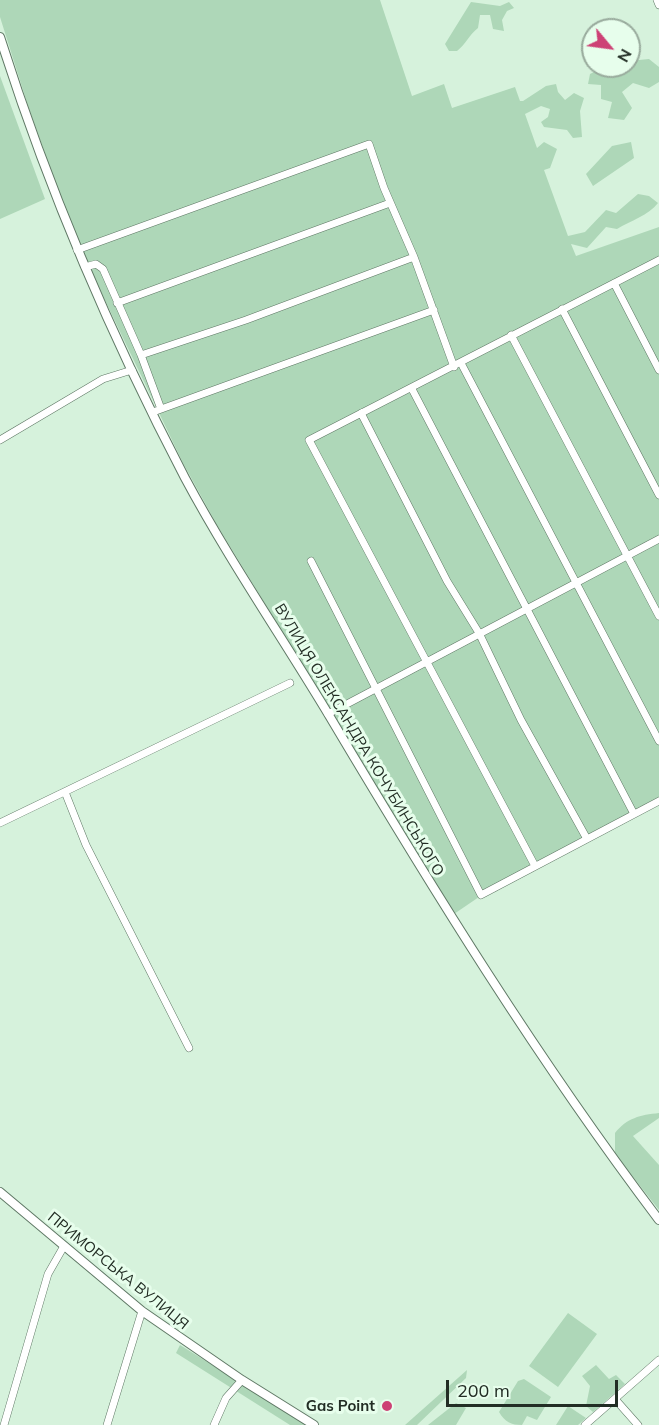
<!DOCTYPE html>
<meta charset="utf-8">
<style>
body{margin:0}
#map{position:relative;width:659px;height:1425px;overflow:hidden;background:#d6f2dc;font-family:Mulish,sans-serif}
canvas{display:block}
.north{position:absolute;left:581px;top:18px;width:60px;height:60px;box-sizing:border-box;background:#e7feec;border:2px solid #98aa9c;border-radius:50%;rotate:119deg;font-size:16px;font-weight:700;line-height:24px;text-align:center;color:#222d24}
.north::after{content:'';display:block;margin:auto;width:21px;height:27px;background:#cd4175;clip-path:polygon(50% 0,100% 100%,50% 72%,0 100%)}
.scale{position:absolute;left:446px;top:1380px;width:172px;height:27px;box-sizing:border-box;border:3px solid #222d24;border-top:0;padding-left:8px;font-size:18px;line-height:21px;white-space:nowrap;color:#222d24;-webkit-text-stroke:4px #e7feec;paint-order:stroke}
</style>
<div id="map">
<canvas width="659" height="1425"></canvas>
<div class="north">N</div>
<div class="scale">200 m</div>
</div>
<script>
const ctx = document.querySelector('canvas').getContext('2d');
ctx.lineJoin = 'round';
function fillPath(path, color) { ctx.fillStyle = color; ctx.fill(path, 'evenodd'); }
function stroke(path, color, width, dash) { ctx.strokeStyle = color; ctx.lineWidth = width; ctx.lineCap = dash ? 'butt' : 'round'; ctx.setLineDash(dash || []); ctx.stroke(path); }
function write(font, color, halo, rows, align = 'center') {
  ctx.font = font + ' Mulish,sans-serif'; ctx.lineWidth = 6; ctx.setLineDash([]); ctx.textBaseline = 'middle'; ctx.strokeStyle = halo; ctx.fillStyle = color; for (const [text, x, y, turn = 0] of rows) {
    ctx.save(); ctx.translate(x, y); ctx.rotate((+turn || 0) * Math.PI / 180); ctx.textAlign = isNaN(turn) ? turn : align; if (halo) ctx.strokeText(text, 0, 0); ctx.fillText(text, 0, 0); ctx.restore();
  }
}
fillPath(new Path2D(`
 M0,0h380l32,96 32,-12 8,24 63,-21 5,14h3l23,-15 10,-2 2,8 7,8 9,-7 10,5 -4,13 2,26 -9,1 -6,-8 -23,-3 -3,-5 7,-5 2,-8 -9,-3 -16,8 12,34 7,-6 13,7 -7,19 -6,2 24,66 17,-4 21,-22 10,3 22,-19 11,2 9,7c-9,12 -28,18 -41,26l-11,-2 -19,21 -16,-4 5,12 83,-29v570l-158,85 -47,32 -237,-389 -34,-62 -107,-223 -48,-134 -28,-89z
 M471,2l29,4 9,-4 5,6 -7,3 -5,9 2,11 -11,-2 -3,-14h-10l-2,13c-9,7 -12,16 -21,23h-8l-4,-7z
 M649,59l10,8v15l-10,6 -16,-5 -11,9 10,16 -8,12 -16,-2 4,-16 -11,-3v-14l-13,-1 2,-10 16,-8h23v-5z
 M0,76l45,123 -45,20z
 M631,142l3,16 -41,28 -7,-12 26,-28z
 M659,1113v5l-26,18 26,29v45l-44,-56v-21c12,-15 25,-18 44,-20z
 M568,1313l29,21 -39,53 -29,-21z
 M180,1345l129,80h-19l-114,-72z
 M596,1365l13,14 7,-4 9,9 -32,28 -7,-6 4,-20 -8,-10z
 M467,1370l-1,8 -49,47h-12z
 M524,1379l27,18 -14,23 -10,-4 -5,9c-11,0 -17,-3 -23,-13l19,-31z
 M456,1403l10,5 -10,17h-28z
 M568,1406l18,12 -8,7h-22z`), '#aed7b8');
const minor = new Path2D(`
 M657,0l2,5
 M77,250l292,-106 15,44 30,69 40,110
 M85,267l11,-3 7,5 38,86 20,54
 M614,283l45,87
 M117,303l273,-100
 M562,309l97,186
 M511,335l148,281
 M141,355l105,-35 168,-63
 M461,363l198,378
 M412,389l222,425
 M153,412l281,-102
 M361,413l86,168 32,52 42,87 66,119
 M0,440l103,-61 29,-9
 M311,561l170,334 178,-94
 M328,714l331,-175
 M65,792l21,53 103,203
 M0,823l290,-140
 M535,866l-226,-426 350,-180
 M615,1399l23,26
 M4,1425l44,-151 16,-28
 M107,1425l35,-114
 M214,1425l12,-27 16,-18
 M585,1425l74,-65`);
const tertiary = new Path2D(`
 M0,37c48,152 111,299 185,441 44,82 97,159 145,239 103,173 208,343 329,503
 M0,1192l142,119 100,69 72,45`);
stroke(minor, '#5f7865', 8);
stroke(tertiary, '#5f7865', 10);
stroke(minor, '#fff', 7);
stroke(tertiary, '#fff', 8);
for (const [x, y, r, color] of [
 [387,1406,6,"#cd4175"]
]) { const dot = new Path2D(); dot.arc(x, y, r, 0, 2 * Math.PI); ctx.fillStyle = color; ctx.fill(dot); stroke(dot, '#e7feec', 2); }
write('15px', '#222d24', '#e7feec', [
 ["ВУЛИЦЯ ОЛЕКСАНДРА КОЧУБИНСЬКОГО",359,740,59],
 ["ПРИМОРСЬКА ВУЛИЦЯ",118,1271,39]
]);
write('bold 15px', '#222d24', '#e7feec', [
 ["Gas Point",375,1406]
], 'right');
</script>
